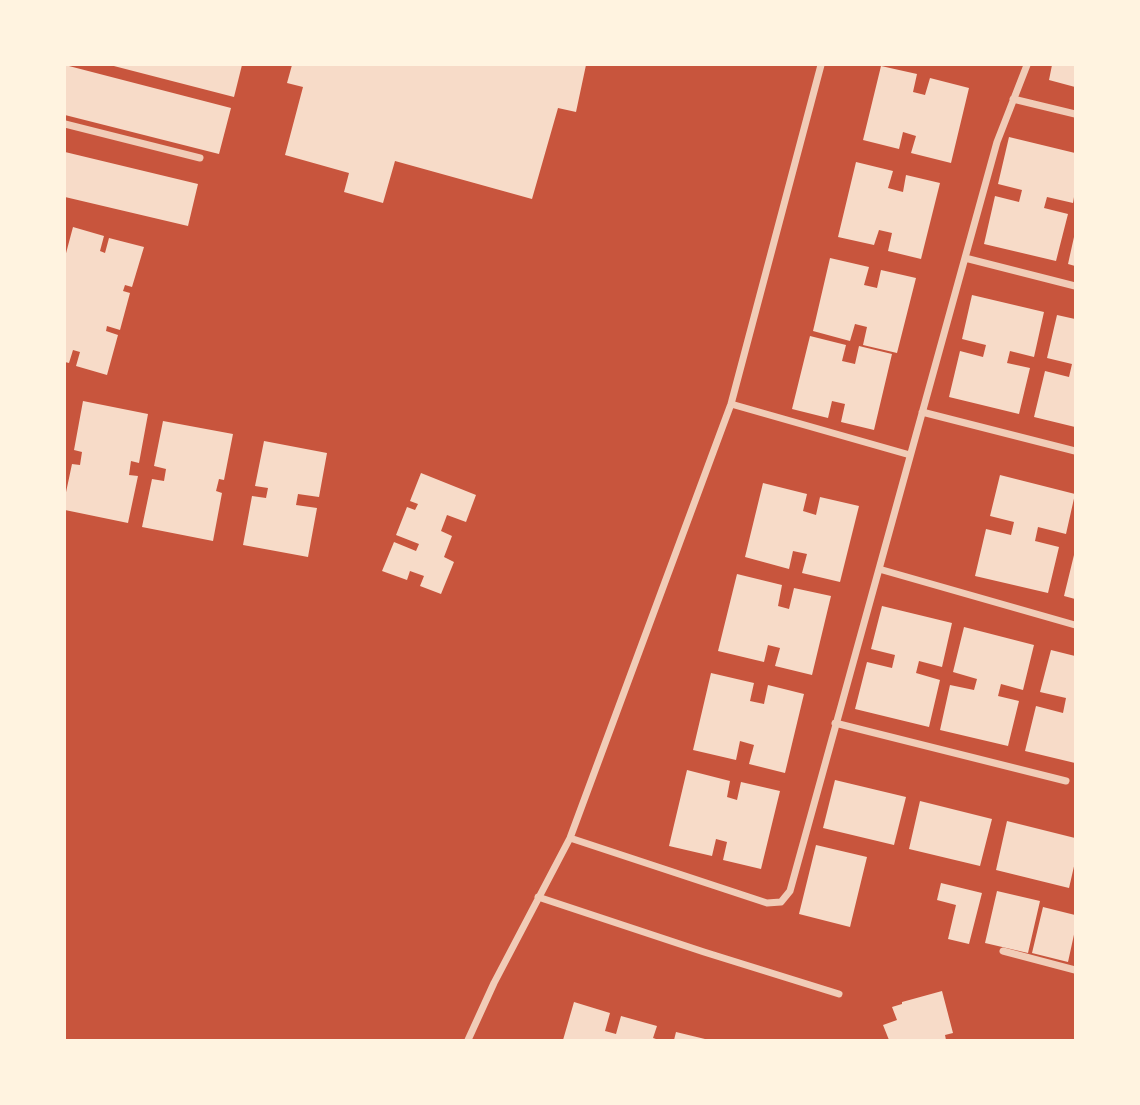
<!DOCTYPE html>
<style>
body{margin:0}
#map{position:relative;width:1140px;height:1105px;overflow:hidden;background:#c8553d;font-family:Lora,serif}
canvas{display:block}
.frame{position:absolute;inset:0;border:66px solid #fff3e0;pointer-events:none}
</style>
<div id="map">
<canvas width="1140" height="1105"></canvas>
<div class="frame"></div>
</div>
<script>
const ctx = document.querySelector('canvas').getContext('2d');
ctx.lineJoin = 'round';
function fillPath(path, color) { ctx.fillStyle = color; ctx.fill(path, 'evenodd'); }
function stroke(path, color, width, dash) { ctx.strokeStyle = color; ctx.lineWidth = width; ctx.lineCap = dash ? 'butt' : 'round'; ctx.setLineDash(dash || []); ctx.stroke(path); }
fillPath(new Path2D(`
 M65,65l166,43 -12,46 -154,-39z
 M110,65h132l-8,32z
 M292,65h294l-10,47 -18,-4 -26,91 -137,-38 -12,42 -39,-11 5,-19 -64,-18 18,-68 -16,-4z
 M1052,65h23v22l-26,-7z
 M881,66l36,8 -4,18 12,3 5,-17 39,10 -18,75 -40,-10 5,-17 -13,-4 -4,17 -36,-9z
 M1009,137l66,16v38l-2,12 -26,-6 -3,11 24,6 -12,47 -72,-17 11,-48 24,6 3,-12 -24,-6z
 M65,152l133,32 -10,42 -123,-29z
 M856,162l37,9 -5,17 15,4 3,-17 34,8 -19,76 -33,-8 4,-18 -13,-3 -5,15 -36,-8z
 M73,227l31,9 -4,15 5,2 4,-15 35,9 -12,40 -7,-2 -2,6 7,2 -10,37 -13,-4 -1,5 12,4 -11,40 -31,-9 4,-14 -7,-2 -4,13 -4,-1v-105z
 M1074,237l1,1v28l-7,-2z
 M830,258l39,9 -5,18 13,3 4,-18 35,8 -19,75 -34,-8 4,-18 -12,-3 -5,17 -37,-10z
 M972,295l72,17 -10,45 -24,-6 -3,12 23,5 -11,46 -70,-17 11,-46 23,6 3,-12 -24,-6z
 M1057,315l18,4v108l-41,-10 11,-46 24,6 3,-13 -25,-6z
 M810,336l36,9 -4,16 13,3 4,-18 33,8 -18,76 -33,-8 4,-18 -13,-3 -4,17 -36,-9z
 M83,401l65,13 -9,49 -8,-2 -2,14 9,1 -10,47 -63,-13v-13l7,-33 8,1 2,-13 -8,-2z
 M163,421l70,13 -9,46 -5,-1 -3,12 6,2 -9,48 -71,-14 10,-48 12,2 2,-12 -12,-3z
 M264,441l63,12 -8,44 -21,-3 -2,11 21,3 -9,49 -65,-12 9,-49 14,2 2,-10 -13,-2z
 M421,473l55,22 -10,27 -19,-7 -6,16 11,5 -8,21 10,5 -13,32 -21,-8 4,-10 -14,-5 -3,9 -25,-9 12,-29 22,9 3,-7 -23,-9 11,-28 8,3 3,-6 -8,-3z
 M1000,475l75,19 -9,40 -28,-7 -3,14 24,6 -11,46 -73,-17 11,-47 25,6 3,-13 -24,-6z
 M763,483l44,11 -4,17 13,4 4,-18 39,9 -19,76 -38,-9 5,-19 -14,-3 -4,18 -44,-12z
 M1074,555h1v44l-11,-3z
 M737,574l45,11 -4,21 11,3 5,-21 37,8 -19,79 -37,-9 5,-18 -12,-3 -4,17 -46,-11z
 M882,606l70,17 -10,44 -23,-6 -3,12 24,7 -11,47 -74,-18 12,-47 25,6 3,-13 -24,-6z
 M964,627l70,18 -11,45 -22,-6 -3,12 21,5 -11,45 -68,-16 10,-45 24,5 3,-11 -24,-7z
 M1051,650l24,6v107l-50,-12 11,-45 27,7 3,-15 -26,-6z
 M711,673l43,10 -4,18 14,3 4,-19 36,9 -19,79 -36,-9 5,-19 -14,-4 -4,19 -43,-10z
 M687,770l43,11 -3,16 10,3 4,-18 39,9 -19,78 -38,-9 4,-18 -11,-3 -4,17 -43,-10z
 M835,780l71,17 -12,48 -71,-17z
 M920,801l72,18 -12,47 -71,-17z
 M1007,821l68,17v24l-6,26 -73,-18z
 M816,845l51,12 -17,70 -51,-13z
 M941,883l41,10 -13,51 -21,-5 8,-34 -19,-5z
 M997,891l43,10 -12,52 -43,-10z
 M1043,907l32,8v15l-7,32 -36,-9z
 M942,991l11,42 -8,2 1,5h-57l-6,-15 14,-5 -5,-13 10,-3v-2z
 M574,1002l36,11 -5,18 11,3 5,-18 36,10 -4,12 6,2h-96z
 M676,1032l29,7v1h-31z`), '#f7dbc8');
stroke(new Path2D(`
 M1013,99l62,15
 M65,124l135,34
 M965,258l110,28
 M731,404l179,51
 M922,412l153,39
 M879,569l196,56
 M835,723l231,58
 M570,838l197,65 14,-1 9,-11 207,-749 30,-77
 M538,897l166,55 135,42
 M1003,951l72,19
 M468,1040l26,-57 76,-145 161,-434 90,-339`), '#f1ccb7', 7);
</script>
